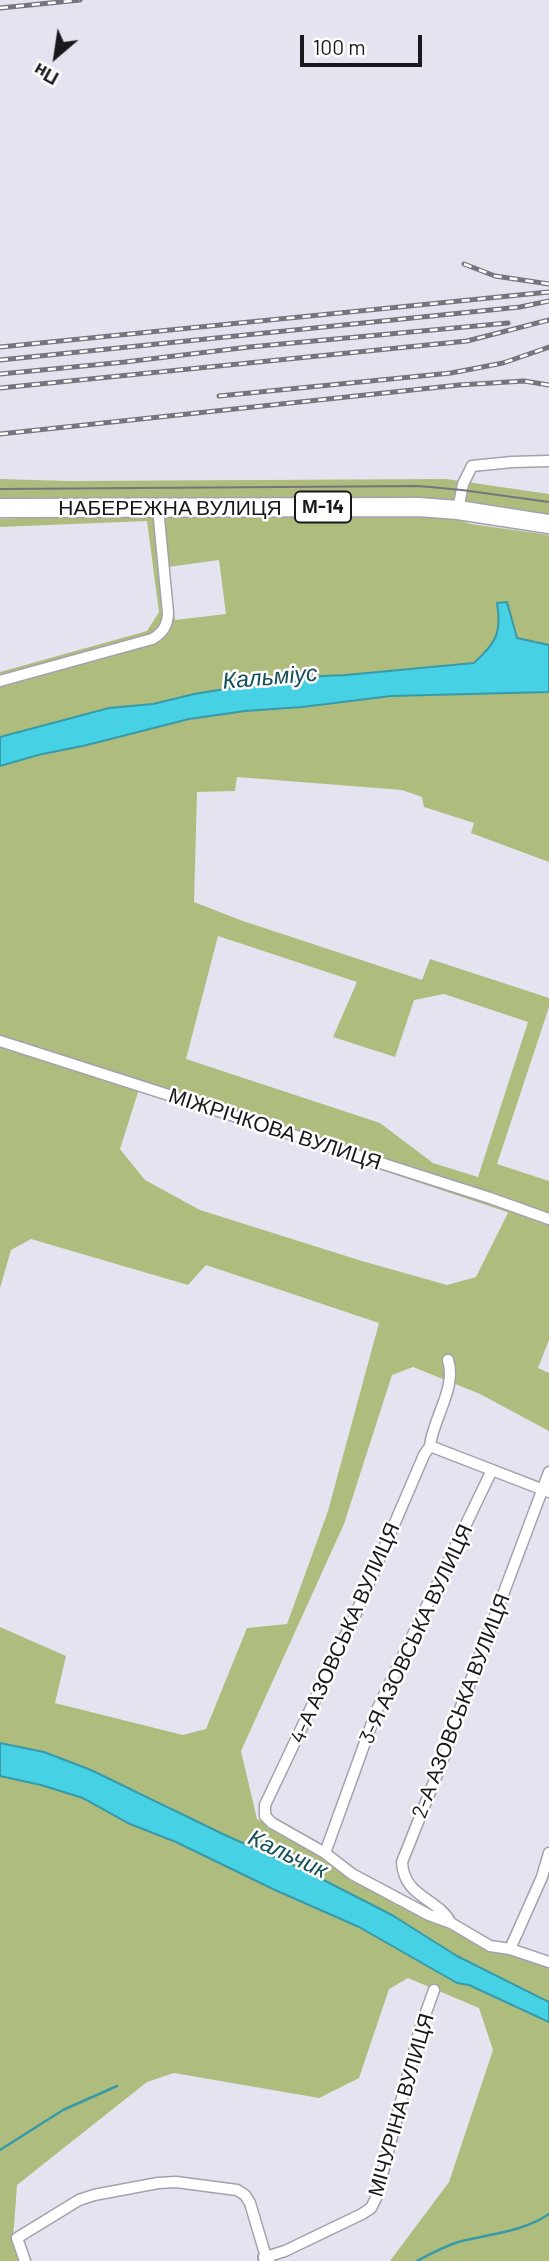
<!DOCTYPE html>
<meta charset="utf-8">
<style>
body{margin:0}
#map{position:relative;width:549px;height:2261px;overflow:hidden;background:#e6e3f1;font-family:Barlow,sans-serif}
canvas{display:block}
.north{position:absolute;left:21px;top:21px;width:70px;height:70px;-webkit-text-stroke:5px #fff;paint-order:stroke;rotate:209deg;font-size:19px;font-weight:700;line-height:28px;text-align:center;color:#19181d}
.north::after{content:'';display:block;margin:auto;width:24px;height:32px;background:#19181d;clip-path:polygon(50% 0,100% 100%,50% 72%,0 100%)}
.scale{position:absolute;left:300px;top:35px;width:122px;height:32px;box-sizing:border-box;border:4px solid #19181d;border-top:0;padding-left:9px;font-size:21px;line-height:24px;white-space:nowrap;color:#19181d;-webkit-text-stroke:5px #fff;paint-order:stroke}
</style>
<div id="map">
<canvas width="549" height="2261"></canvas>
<div class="north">Пн</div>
<div class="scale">100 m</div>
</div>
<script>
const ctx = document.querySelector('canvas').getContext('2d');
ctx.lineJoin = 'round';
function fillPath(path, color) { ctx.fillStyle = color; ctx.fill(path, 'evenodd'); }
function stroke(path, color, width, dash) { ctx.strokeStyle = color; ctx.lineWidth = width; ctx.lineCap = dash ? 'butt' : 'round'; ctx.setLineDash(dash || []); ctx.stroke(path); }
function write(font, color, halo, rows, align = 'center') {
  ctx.font = font + ' Barlow,sans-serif'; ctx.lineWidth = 5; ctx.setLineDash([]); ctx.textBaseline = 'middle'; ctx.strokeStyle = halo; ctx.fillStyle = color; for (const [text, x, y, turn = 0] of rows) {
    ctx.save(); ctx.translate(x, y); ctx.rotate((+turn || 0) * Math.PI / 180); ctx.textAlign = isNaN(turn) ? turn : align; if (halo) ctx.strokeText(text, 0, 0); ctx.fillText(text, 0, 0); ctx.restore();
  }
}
fillPath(new Path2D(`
 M0,479l69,2 377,-2 103,15v24l-549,-17z
 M158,513h241l53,5 19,6 78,11v110l-32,-7 -10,-36 -10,1c3,33 2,37 -23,60l-128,12 -47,2 -105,17 -41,10 -44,4 -109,29v-65l147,-41 12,-19 -12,-91 -147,6v-8zM219,560l7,54 -51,6 -7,-53z
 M549,692v170l-78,-29 3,-10 -50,-16 -2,-10 -20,-7 -165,-13 -2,14 -38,1 -3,110 46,18 182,60 8,-21 119,39v9l-52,157 52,17v159l-11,28 11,5v58l-69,-37 -67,-27 -21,8 -48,149 -103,227 16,68 64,35 19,17 82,45 17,2 63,33 47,16v35l-92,-46 -65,-41 -90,-46 -75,-33 -90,-45 -93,-39 -44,-9v-116l66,29 -11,47 128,32 23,-6 41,-101 40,-4 41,-113 51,-188 -173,-58 -18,20 -157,-46 -20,11 -11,38v-522l38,-11 151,-36 56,-8 57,-4 89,-11zM218,936l139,46 -24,55 62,20 19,-57 30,-6 84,28 -50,155 -45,-14 -53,-40 -194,-64zM139,1089l368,123 1,1 -32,64 -29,8 -85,-24 -162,-51 -55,-30 -25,-31z
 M0,1776l41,9 42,13 47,26 46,18 99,48 84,37 97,56 13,2 80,37v239h-159l59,-79 44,-132 -14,-42 -71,-30 -19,11 -30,89 -40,20 -145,-25 -27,9 -130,103 -4,54 7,22h-20z`), '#aebd7e');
const water = new Path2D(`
 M507,602l10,36 32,7v47l-158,4 -89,11 -57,4 -56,8 -102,26 -49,10 -38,11v-29l109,-29 44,-4 41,-10 105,-17 47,-2 128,-12c22,-20 28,-30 23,-60z
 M0,1743l44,9 47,18 136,66 75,33 90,46 65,41 92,46v20l-80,-37 -12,-2 -98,-56 -84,-37 -99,-48 -46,-18 -47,-26 -42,-13 -41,-9z`);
fillPath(water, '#46d1e4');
stroke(water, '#389aa8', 2);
stroke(new Path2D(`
 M0,2150l63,-40 54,-24
 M417,2261c13,-7 26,-14 41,-19 30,-8 65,-10 91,-28`), '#389aa8', 2.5);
const street = new Path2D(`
 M458,510l5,-26 9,-18 40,-4 37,-1
 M0,681l152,-42c11,-6 16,-14 16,-26l-10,-105
 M0,1041l490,157 59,21
 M448,1360c9,28 -15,58 -18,86l62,24
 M430,1446l-6,9 -67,156 -92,194v11l7,7 53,30 27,21 77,41 22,8 39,23 20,3 39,13
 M325,1853l51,-141 116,-242 57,22
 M451,1923c-14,-26 -47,-25 -49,-61l44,-110 4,-16 99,-264
 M510,1949l32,-72 7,-24
 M25,2261l-8,-23 62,-38 15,-5 64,-12 18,-1 61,8 8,5 5,8 16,54 19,-6 77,-37 9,-6 5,-10 44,-169 14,-39`);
const secondary = new Path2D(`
 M266,2257l1,4`);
const highway = new Path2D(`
 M0,508l418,-1 40,3 91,14`);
stroke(street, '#a4a1ae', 13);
stroke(secondary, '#a4a1ae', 18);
stroke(highway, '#a4a1ae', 21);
stroke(street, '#fff', 10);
stroke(secondary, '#fff', 14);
stroke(highway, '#fff', 18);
stroke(new Path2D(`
 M0,489l419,-3 43,4 87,12`), '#76747d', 2);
const rail = new Path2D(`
 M0,8l80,-8
 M464,264l31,12 54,8
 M0,347l549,-55
 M0,360l520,-53 29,-6
 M0,374l125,-12 124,-15 259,-24
 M0,388l467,-47 82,-21
 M219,396l232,-23 52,-10 46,-16
 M0,434l459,-49 65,-4 25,4`);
stroke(rail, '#76747d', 5);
stroke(rail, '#fff', 2.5, [8]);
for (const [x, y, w] of [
 [323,507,56]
]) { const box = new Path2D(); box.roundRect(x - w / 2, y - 15.5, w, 31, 5); ctx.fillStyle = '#fff'; ctx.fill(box); stroke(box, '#19181d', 2); }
write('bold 19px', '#19181d', null, [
 ["М-14",323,507]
]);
write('21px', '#19181d', '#fff', [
 ["НАБЕРЕЖНА ВУЛИЦЯ",170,508],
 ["МІЖРІЧКОВА ВУЛИЦЯ",275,1129,18],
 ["4-А АЗОВСЬКА ВУЛИЦЯ",345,1633,-66],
 ["3-Я АЗОВСЬКА ВУЛИЦЯ",416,1634,-65],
 ["2-А АЗОВСЬКА ВУЛИЦЯ",461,1706,-69],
 ["МІЧУРІНА ВУЛИЦЯ",401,2105,-74]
]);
write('italic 23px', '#154f57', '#fff', [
 ["Кальміус",270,677,-5],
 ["Кальчик",288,1854,25]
]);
</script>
